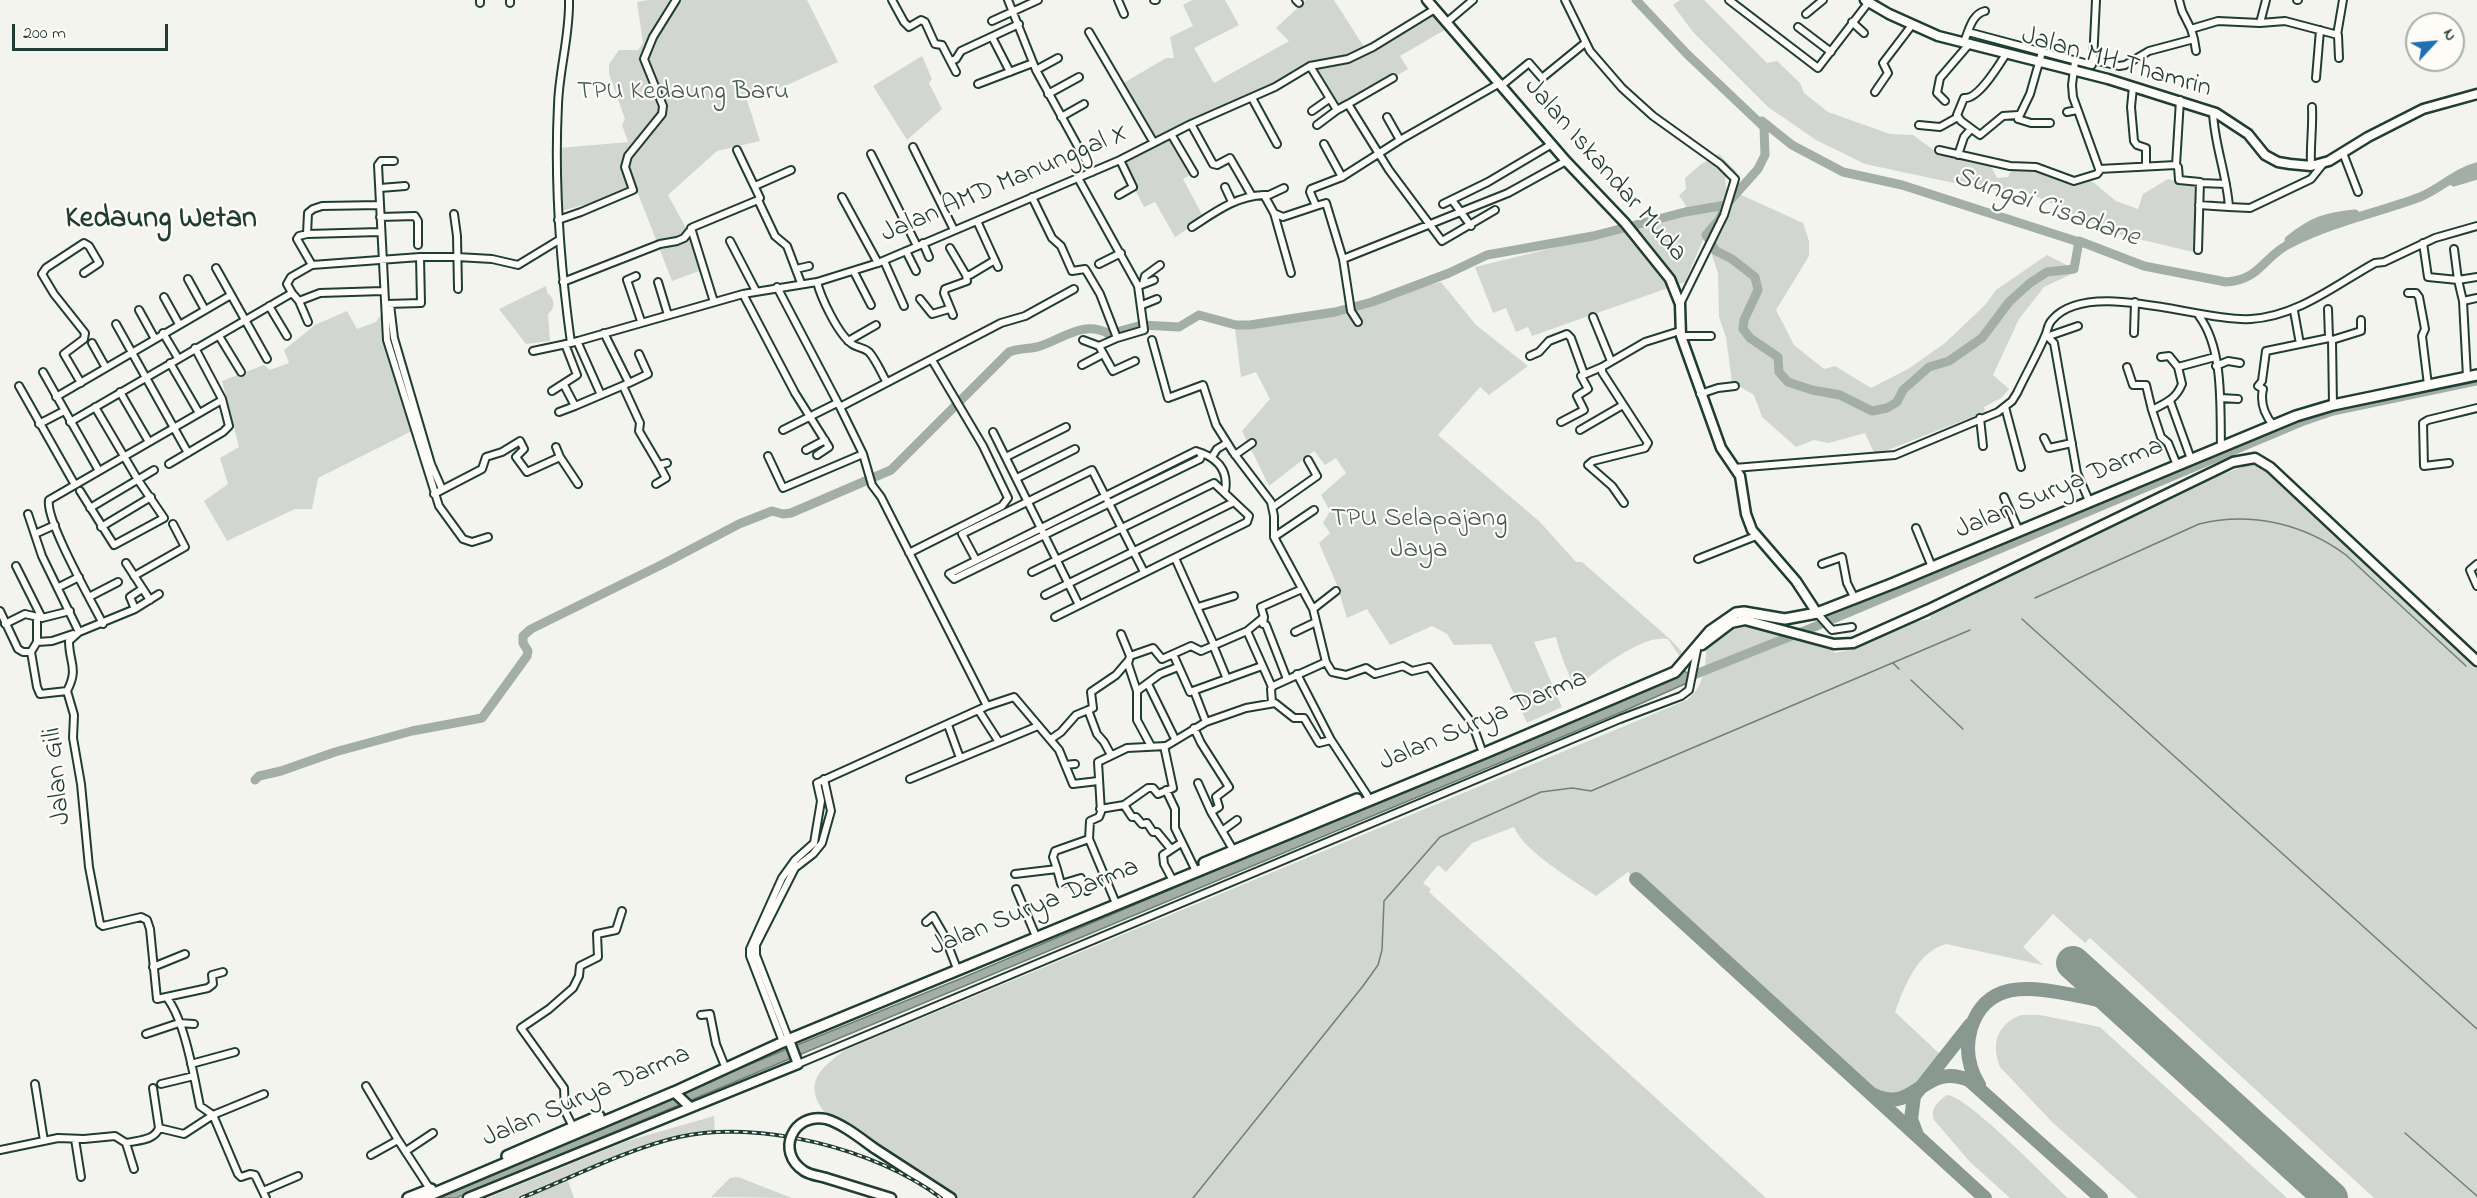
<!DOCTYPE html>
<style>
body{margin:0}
#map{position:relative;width:2477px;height:1198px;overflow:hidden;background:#f4f4ef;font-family:"Indie Flower",sans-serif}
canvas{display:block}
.north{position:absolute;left:2405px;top:12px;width:60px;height:60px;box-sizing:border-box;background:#fdfcf7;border:2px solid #a4b0a9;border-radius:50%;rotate:64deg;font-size:16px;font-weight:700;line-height:24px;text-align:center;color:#1f3d34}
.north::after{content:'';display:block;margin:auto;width:21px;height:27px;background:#1f6fb2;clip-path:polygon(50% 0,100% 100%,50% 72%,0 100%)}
.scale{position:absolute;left:12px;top:24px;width:156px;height:27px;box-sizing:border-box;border:3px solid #1f3d34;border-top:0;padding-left:8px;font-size:18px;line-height:21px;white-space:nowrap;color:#1f3d34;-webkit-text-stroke:4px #fdfcf7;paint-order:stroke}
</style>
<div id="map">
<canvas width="2477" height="1198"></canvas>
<div class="north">N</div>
<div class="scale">200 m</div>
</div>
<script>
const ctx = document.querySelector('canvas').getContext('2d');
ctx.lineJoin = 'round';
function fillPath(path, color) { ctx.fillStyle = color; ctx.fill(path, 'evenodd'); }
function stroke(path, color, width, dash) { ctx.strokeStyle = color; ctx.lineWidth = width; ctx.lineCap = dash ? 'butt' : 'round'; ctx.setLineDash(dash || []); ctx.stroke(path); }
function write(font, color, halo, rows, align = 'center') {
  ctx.font = font + ' "Indie Flower",sans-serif'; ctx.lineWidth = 4.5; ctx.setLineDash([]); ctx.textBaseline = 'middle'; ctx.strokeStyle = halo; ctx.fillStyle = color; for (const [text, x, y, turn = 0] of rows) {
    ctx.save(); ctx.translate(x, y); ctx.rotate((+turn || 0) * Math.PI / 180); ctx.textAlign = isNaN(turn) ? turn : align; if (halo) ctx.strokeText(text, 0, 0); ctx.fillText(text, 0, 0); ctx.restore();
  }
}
fillPath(new Path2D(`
 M648,0h159l31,62 -51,23 -40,15 13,41 -43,10 -49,44 23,42 11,33 -30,11 -35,-90 -76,20 -2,-63 69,-6 -6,-17 3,-6 -16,-45v-10l10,-14h19l5,-7 -6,-41z
 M1192,0h33l14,25 -45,23 20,35 75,-42 -13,-13 30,-28h28l32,50 66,-40 16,18 -48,28 8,13 -36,21 -4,-4 -31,23 -25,-41 -42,24 -97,44 20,37 -10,6 21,39 -29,19 -20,-35 -11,5 -24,-46 4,-8 24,-11 -30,-52 4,-6 44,-26h8l-4,-21 23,-11 -10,-21z
 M1680,0h24l63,63 10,-2 23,22 4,10 24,19 62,22 23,1 26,19 52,12 6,12 11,-1 5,-11 33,3 47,13 23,19 22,8 5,-15 25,-15 30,8 -5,65 -76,-18 -97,-45h-38l-117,-25 -49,-24 -48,-33 -75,-75 -20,-27z
 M922,56l10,23 -3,4 13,26 -35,31 -34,-54z
 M1719,154l18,18 -12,6 1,10 77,35 6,18v15l-33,54 18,35 30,24 11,-3 36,22 37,-19 37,-26 40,-38 11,-15 51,-35 31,16 -34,16 -25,32 -26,56 16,14 -8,9 -17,9 1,5 -110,43 -10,-22 -36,10 -15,-3 -18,7 -34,-30 -8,-22 -22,-13 -6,-45 -7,-20 -1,-44 -13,-38 -20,47 -153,54 -4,-9 -12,5 -10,-24 -13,5 -18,-46 216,-53 -12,-19 7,-6 -1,-11 15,-13z
 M1441,282l35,43 52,41 -39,29 -9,-8 -42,48 102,87 36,40h6l88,77 12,13 -2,5 -12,-18c-24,-6 -75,33 -93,50 -7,-18 -15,-33 -19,-52l-22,5 28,65 -35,16 -36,-79 -37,1 -7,-11 -15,-8 -42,19 -23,-36 -20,9 -10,-33 -18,-42 11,-10 -7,-10 7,-12 -9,-16 25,-22 -10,-15 -11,7 -11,-14 -45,35 -27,-55 28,-32 -14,-27 -15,5 -6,-49 51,-4z
 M546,286l1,7c8,5 9,15 1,21l2,27 -24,3 -27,-35z
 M387,306l1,26 30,96 -100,50 -6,31h-17l-68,32 -23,-40 24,-17 -8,-26 19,-11 -17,-66 42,-16 6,5 19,-7 -5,-13 31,-25 32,-14 10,18 19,-7z
 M2254,465l13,6 210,197v530h-103l-284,-260 -5,5 -32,-29 -30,33 20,18 -97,-21c-28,7 -42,43 -51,68l49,46c-19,23 -35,50 -68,38l-248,-224 -32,24c-21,-15 -73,-45 -82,-69l-42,16 -26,29 -8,-7 -15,18 8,6 -2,3 337,306h-813l-64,-44 1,-2 -66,-40c-22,-30 -2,-45 21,-62l842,-350c16,-13 19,-31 19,-51l38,-28 88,27 2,5 11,-2 69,-29 16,-3 1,-7 290,-137 24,-9z
 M2021,1015h19l60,12 187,171h-149l-85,-75 -53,-56c-9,-23 -3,-43 21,-52z
 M1947,1095c21,1 101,85 121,103h-58l-40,-36 -36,-42c-4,-11 4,-19 13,-25z
 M714,1116l1,16c-51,1 -102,28 -148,46l7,20h-87l140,-57z
 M738,1177l54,21 -81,-1 19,-19z`), '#d1d6d1');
const water = new Path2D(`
 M1685,671l4,5 -2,7 -63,28 -1168,487h-18l263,-114 261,-106z`);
fillPath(water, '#a3aea7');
stroke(water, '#6e8179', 1.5);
stroke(new Path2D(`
 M2035,598l164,-74c52,-13 105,0 147,31l120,111
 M2022,619l455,410
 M1893,663l6,6
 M1911,680l52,49
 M2405,1133l72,63
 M1193,1198l170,-212 15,-21 4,-15 2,-49 56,-64 101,-45 31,-4 19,3 379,-161`), '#6e8179', 1.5);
stroke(new Path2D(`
 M1636,0l51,54 77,73 1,28 -7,14 -32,36 -7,15 -13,15 10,16 16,8 23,18 3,13 -14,30 -1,9 7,9 28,19 1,15 9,10 24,8 28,5 32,16 15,-3 10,-6 6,-12 26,-23 20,-6 33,-23 27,-36 21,-19 17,-11 27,-3 5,-28 65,25 82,16c35,-2 37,-26 65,-39 41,-21 86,-30 129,-46 20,-8 36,-25 57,-30
 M1762,121l30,24 51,27 59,13 180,58
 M2454,182l23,-7
 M2289,240c24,-19 36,-23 66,-26
 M1686,678l128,-51 487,-205 32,-11 144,-30
 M255,780l4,-4 22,-5 54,-19 77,-21 70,-13 45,-62 1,-5 -5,-8v-7l8,-7 132,-65 76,-40 33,-13 11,3 8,-1 100,-43 118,-118c10,-4 19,-3 28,-5 25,-7 46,-28 72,-13l33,-9 37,2 20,-12 37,10h14l85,-13 37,-10 77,-29 38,-18 106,-19 92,-24 41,-7`), '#a3aea7', 9);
stroke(new Path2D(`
 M1636,879l349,319
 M1979,1085c-11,-18 -14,-37 -8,-57 15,-47 58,-42 97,-34 16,3 33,5 49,13 10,5 20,14 29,22
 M1874,1095c42,20 49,-34 95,-15l132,118
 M1917,1135l-6,-16 3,-23 56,-71`), '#8a9892', 14);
stroke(new Path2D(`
 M2073,963l258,235`), '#8a9892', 34);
const street = new Path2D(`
 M480,0v3
 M892,0l12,22 5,5 12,-7 4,2 10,22 7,1 14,27
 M1008,0l28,70 56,102
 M1118,0l6,14
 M1154,0h2
 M1296,0l3,3
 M1565,0l25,51 32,37 31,28 67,48 15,15 -11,36 -44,89
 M1729,0l89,68 50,-65
 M2179,0l3,11 9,18
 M2297,0h1
 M510,3v-3
 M1806,14l17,-14
 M992,21l46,-21
 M1447,22l26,-22
 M1852,22l12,11
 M2260,23l25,-2 53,14 1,23
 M1798,27l33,25
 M1089,32l65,111
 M1968,32l124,33
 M2337,35l6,-35
 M992,37l18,35
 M2194,39l2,12
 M1964,42c5,-12 8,-28 21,-31
 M2042,52l-12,42 -12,25 13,4h19
 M2006,54c-7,11 -28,46 -42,44l-7,17 4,6 19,14 23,-19 15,-1
 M2094,60l25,6 6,-1 24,-14 45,-12 -3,-10 27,-8 42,2 6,-23
 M951,61l5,-2 5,-8 58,-27
 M2075,61l-3,24 1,12 26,72 77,-4
 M2093,62l3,-62
 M1310,66l27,44 11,-6 41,66 53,71 53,-31
 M1036,70l22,-12
 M2316,78l4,-48
 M978,84l55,-21
 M1502,85l27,-22 13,15 43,-35
 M2133,87l-2,20 3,34 3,4 9,3v18
 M1875,92l13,-19 -5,-10 29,-38
 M1048,94l31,-17
 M1252,98l25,46
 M2180,100l-4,65 2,2 1,13 21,2 -2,68
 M1945,101l-8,-8 3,-15 30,-35
 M1348,104l45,-26
 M1312,111l17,-12
 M2067,112l10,-2
 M1061,117l23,-13
 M1387,117l13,23
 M1191,124l22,40 4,1 13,-7 22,38
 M1317,125l20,-15
 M1919,125l21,2 18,-10
 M1171,134l23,39
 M1324,144l18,33
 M913,147l41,83
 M737,150l23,48 -2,2 17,36 12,10 14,37
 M1939,150l71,16 26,1 38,14 23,-7 3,-4
 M2343,153l15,39
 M871,154l46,92
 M1958,155l6,-18 7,-8
 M394,161h-13l-3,4 9,175 52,166 24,33 9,3 16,-5
 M2311,166c-1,-20 2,-39 1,-59
 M2200,183l26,1
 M755,186l36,-16
 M1225,187l7,15
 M380,188l25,-2
 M1119,195l14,-8 -13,-27
 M1264,195h5l15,-7
 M842,197l36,66
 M1032,197l20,41 9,8 11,25 13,-2 2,3 13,22 17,44 27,-8 -6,-44 -60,-108
 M1452,200l19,26
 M1443,204l45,-22 64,-38
 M2199,205l30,2c-2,-32 -15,-63 -16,-95
 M1316,206l10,-3 17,56 8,52 7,11
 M2229,207l21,1 61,-29 12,-15
 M1274,213l9,4 33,-11 -6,-14 1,-3 31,-12 58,-37 100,-57
 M454,214l3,22 1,53
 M380,217l35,-1 3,5v24
 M558,220l23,-8 52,-22 -8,-23 3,-11 34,-42 1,-8 -19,-47 9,-22 23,-37
 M977,221l21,46
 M1192,227c23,-15 44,-31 72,-32l10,18 17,60
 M691,228l23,74
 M307,234l1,-21 5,-4 9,-3 58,-1
 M730,241l26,50
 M923,243l6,14
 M2423,243l5,34 30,3 -4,-31
 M950,248l16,27h4l25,-15
 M906,251l10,20
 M1343,259l165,-66 58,-32
 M884,261l20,45
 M1099,264l22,-11
 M312,265l-15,-26 2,-3 8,-2 73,-2
 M216,268l51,91
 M796,269l13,-3
 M854,272l17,33
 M636,276l-9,4 14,41
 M188,279l17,31
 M563,282l97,-38 17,-3 7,-3 9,-11 65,-27
 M658,282l10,33
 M817,282c4,16 21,52 35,62 5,4 11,3 17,8 7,8 12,20 17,29
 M1143,284l2,-8 15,-11
 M1141,285l13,-5
 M777,287l63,120 23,47 9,31 9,12 106,209
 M2408,293h8l3,4 6,32 -3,7 6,49
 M743,294l52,99 34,54 -12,8
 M164,297l15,27
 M920,299l12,15 17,-5
 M299,301l21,-8 63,-2
 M2463,301l14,-3
 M387,304l34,-1 -1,-46
 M390,304l4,34 37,126 11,25
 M1142,305l15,-6
 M269,306l18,30
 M2328,309l1,29 3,2 1,65
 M139,310l16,29
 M2294,311l6,33
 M953,315l-9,-22 1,-4 22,-8 -1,-6
 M2199,316c25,33 21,91 22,131
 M1593,317l18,44
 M308,322l-9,-21 -7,-8 -5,-9 4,-7 21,-12 108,-8h37l35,2 26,6 41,-25
 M116,324l72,129
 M163,333l15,25
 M2134,333l1,-31
 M2046,335l8,8 23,130 13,30
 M219,336l22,36
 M1681,336h30
 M2049,336l29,-10
 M1083,340l16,6 14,25 22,-10
 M1152,340l16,58 35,-13 13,40 17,27 38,50 3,14v21l39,72 13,53 6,10 14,3 20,-7 9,6 28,-8 9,5 17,-4 43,56 9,25
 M2332,340l29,-9v-11
 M577,341l24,54
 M848,341l28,-16
 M92,343l14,25
 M571,343l172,-49 74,-12 61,-19 242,-103 71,-36 84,-37 35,-21 38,-7 25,-12 62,-38
 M1099,346l18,-8
 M533,351l38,-8c-11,-80 -17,-158 -13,-238 1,-35 12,-70 11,-105
 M1530,356l9,-4 10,-11 18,-7 4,4 13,36
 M2161,357l8,-1 9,11 37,-10
 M170,363l29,50
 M1082,365l21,-11
 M2216,366l12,-5 12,2
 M2127,367l6,18h13l6,25
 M43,372l56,99
 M2467,377l-4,-76 -5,-21 19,-3
 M81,383l-17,-29 20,-15 1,-6 -31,-39 -12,-20 4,-6 38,-25 5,3 10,17 -15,10
 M629,383l19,-9 -9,-20
 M19,386l56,99
 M623,386l17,37 -1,8 20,34 8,-2
 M552,391l25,-16 -12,-31
 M120,392l29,50
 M1700,394l18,-6 17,-2
 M56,397l175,-102
 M2221,398l17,1
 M2170,401l21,58
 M575,406l54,-23 -25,-50
 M840,407l161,-84 24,-7 49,-27
 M2005,407l16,60
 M559,412l16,-6 -11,-21
 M1980,418l3,28
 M70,422l222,-129
 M1561,422l23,-12 -7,-14 11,-7 -7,-13 21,-9
 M39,424l25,-13
 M2273,425c-9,-11 -13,-23 -10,-36l-5,-3 4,-5 4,-30 63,-13
 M783,430l54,-27
 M1580,430l43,-25
 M993,432l86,173
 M2044,438l5,10 23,-5
 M556,447l4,10 18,27
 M806,450l19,-10
 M1235,455l17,-12
 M768,456l15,32 80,-34
 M1006,457l60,-30
 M1212,457l5,-8 10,-6
 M2449,463l-25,3 -1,-43 5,-3 49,-12
 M169,464l54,-32 6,-6 -7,-27 -27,-51
 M2177,465l-9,-22 -7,-6 -9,-27c14,-7 24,-11 30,-26l-4,-17
 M1734,468l161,-13 103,-43 14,-11 5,-8c9,-19 20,-38 28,-57 3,-6 2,-11 7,-16 36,-43 148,2 199,-1 47,-3 84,-34 124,-56l9,-1 51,-24 42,-12
 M1017,478l58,-29
 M656,484l10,-6 -7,-13
 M80,491l34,54 50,-27 -26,-38 -43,-73
 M434,494l48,-25 4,-12 16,-5 18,-11 4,8 -8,8 11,15 33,-15
 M2004,497l15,34
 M1624,503l-12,-17 -24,-21 5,-4 52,-13 3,-5 -46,-71v-5l43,-25 35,-11
 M1273,507l44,-31 -9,-16
 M90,508l64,-38
 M28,514l14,42 37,76 56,-23 24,-15
 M101,527l50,-30
 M1916,528l16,39
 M35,534l20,-9
 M1274,537l40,-27
 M909,553l93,-47 6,-8 -25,-52 -51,-86
 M1175,558l39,87
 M1698,559l58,-23
 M976,560l-14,-26 130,-64 52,102
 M126,563l24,37
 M1822,564l20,-7 5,26 8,16
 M2477,564l-7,6 7,16
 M16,566l26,52
 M1032,572l182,-89 35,33 -2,6 -192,95
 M949,574l247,-123c20,6 33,18 29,40
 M949,574l5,5 246,-120 2,-6
 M134,576l51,-29 -12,-23
 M59,587l20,-10
 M1045,595l189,-93
 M89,597l29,-15
 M1198,607l36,-11
 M135,609l-5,-12 12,-8
 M1313,609l23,-18
 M0,611l18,38 5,3h8
 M1817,613l15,17 20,-3
 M1264,617l-3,-10 41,-18
 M5,624l20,-10 17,4 28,-7
 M103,624c-11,-22 -58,-104 -54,-124l173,-100
 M1247,631l25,56
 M1295,632l21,-10
 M1121,634l9,22
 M37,642l15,-1 21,-7
 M1213,645l14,34
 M31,652l6,35 3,7 27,-3
 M31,652l6,-10v-24
 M1173,654l17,38 72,-26
 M1297,674l34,66 36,55
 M1148,684l27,55
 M67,691l7,24 -1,23 8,46 8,83 11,57 3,2 38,-9 6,3 3,9 7,70 51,-11 5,-4 -1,-9 11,-3
 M67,691c12,-23 2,-28 2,-50l10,-9
 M1137,691l23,-17 18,-7
 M1194,691l12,31
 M1272,703l-1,-14 2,-3 53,-24
 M1088,710l9,24 7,8 7,13
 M979,711l20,31
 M948,725l12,33
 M1194,728l7,15 28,44 -13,10 3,10 -8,5
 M1051,739l10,-7 15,-17 17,-7 -2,-16 25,-17 12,-14
 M1151,746l-14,-26v-29l-9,-27 2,-8 23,-8 9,11 29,-13 10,5 46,-20 17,-14 -1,7 3,1 21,54
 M1065,765l10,-1
 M910,779l128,-53
 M1198,783l13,29 24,41
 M1166,790l9,19v19l19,39
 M1124,805l8,12h4l6,7 5,-1 6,9h4l14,17
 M1100,809l24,-4 24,-17h5l5,6 15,-6 -9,-42
 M1222,831l15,-11
 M1089,839l26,62
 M1057,869l4,15 20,-6 6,13
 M1015,874l42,-5 -4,-12 2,-6 34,-12 1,-18 9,-4 2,-5 -3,-50 29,-14 39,-2 40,-24 40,-14 29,-5 19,15h10l15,25 12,-3
 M1171,877l-7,-13 -1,-9 18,-12
 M1016,889l19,45
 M926,922l7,-6 11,19 12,31
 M153,967l32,-13
 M167,998c18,23 27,79 33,108l13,9
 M701,1015l9,-1 6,30 8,20
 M146,1034l33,-11 15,1
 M789,1040l-33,-85v-10l39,-77 18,-14 9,-11 9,-32 -7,-32
 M783,1042l-33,-86v-7l32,-71 13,-18 19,-17 7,-42 -4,-18 170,-77 27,-9 45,53 14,34 25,-3
 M191,1064l44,-12
 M798,1064l822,-345 61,-23 8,-6 8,-40
 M35,1084l9,57
 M161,1084l33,-8
 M366,1086l32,54
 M213,1115l25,59 3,3 9,-3 5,1 11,23
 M573,1127l-8,-16 -1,-23 -43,-60 28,-19 24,-21 6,-12 1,-10 18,-9 -1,-23 19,-4 6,-19
 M159,1128l25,6 29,-19 51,-21
 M75,1139l6,38
 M126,1143c12,-3 28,-2 33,-15l-6,-40
 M0,1150l58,-12 26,1 31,-3 11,7 8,26
 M406,1151l27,-18
 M371,1155l27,-15 32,49
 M263,1191l35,-15`);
const secondary = new Path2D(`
 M1427,0l139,161 59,62 45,56 10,25 1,32 40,112 19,28 6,38 6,16 44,51 21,32
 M1865,0l24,14 49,22 170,43 108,34 32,21 17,21 13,7 12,2 21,2 18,-5 39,-24 55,-28 54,-15
 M1702,645l29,-22 14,-3 89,24 19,-1 74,-33 306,-148 22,-4 15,9 207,194
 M674,1092l16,15
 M874,1148l77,50
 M826,1178l65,20
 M468,1198l330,-134 -9,-24`);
const primary = new Path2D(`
 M1204,863l153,-64
 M507,1156l92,-40
 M408,1198l23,-9
 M423,1198l251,-106 109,-50 704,-290 188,-80 35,-41 26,-18 8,-1 41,7 32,-6 77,-30 402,-167 37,-11 144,-30`);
stroke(street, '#1f3d34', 10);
stroke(secondary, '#1f3d34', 13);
stroke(primary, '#1f3d34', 14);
stroke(street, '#fdfcf7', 6);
stroke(secondary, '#fdfcf7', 8);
stroke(primary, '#fdfcf7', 9);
const rail = new Path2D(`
 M521,1198c50,-20 106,-49 158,-61 80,-18 197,12 262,61`);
stroke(rail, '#1f3d34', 4);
stroke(rail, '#fdfcf7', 1.5, [4.5]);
const secondaryBridge = new Path2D(`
 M826,1178c-7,-2 -16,-3 -22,-7 -29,-19 -11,-59 22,-52 17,5 34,19 48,29`);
stroke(secondaryBridge, '#1f3d34', 13, []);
stroke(secondaryBridge, '#fdfcf7', 8);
write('27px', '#1f3d34', '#fdfcf7', [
 ["Jalan MH Thamrin",2116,64,16],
 ["Jalan Iskandar Muda",1604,171,49],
 ["Jalan AMD Manunggal X",1005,185,-23],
 ["Jalan Surya Darma",2060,490,-23],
 ["Jalan Surya Darma",1484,722,-23],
 ["Jalan Gili",59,776,-96],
 ["Jalan Surya Darma",1035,909,-22],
 ["Jalan Surya Darma",587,1098,-23]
]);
write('27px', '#435c53', '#fdfcf7', [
 ["TPU Kedaung Baru",683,94],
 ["TPU Selapajang",1419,521],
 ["Jaya",1419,552]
]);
write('italic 28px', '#475f56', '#fdfcf7', [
 ["Sungai Cisadane",2046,209,19]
]);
write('bold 30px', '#1f3d34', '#fdfcf7', [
 ["Kedaung Wetan",161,221]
]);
</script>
